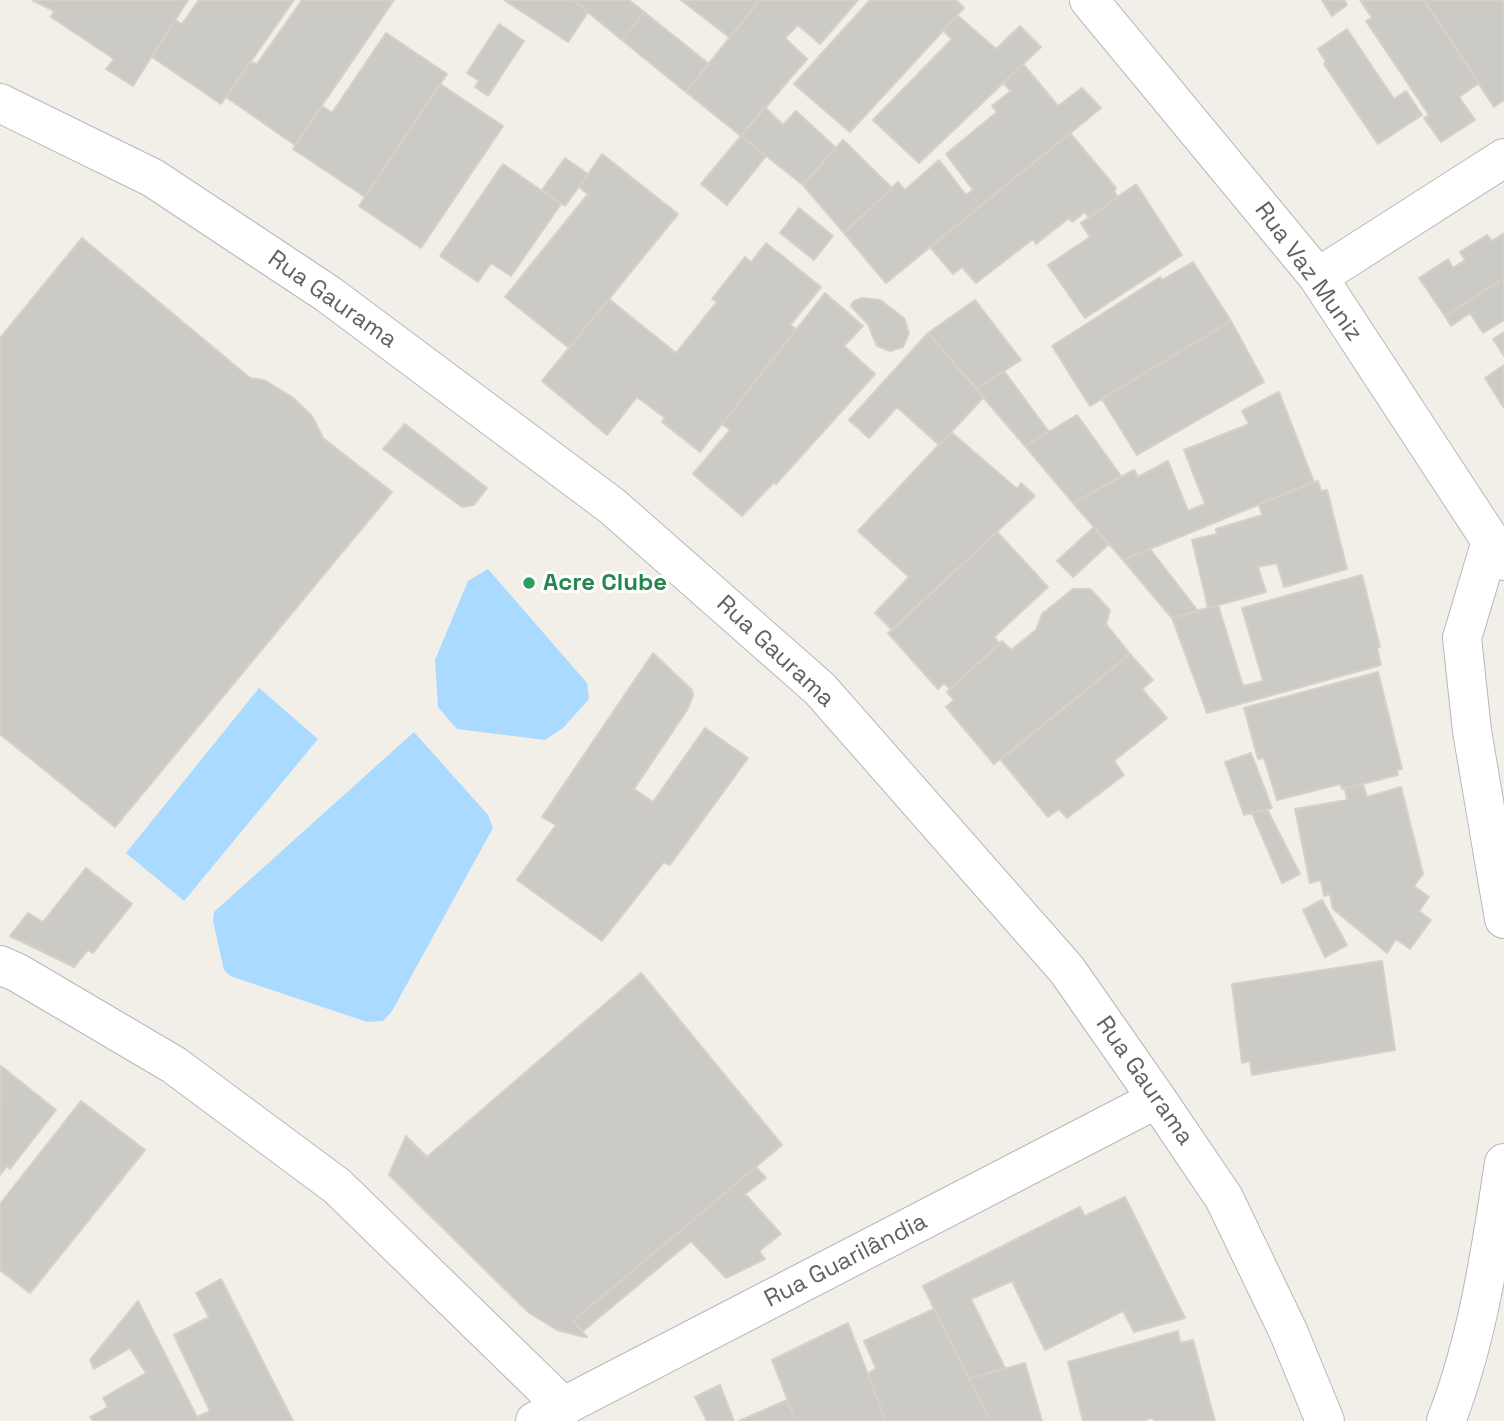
<!DOCTYPE html>
<meta charset="utf-8">
<style>
body{margin:0}
canvas{display:block;background:#f1efe8}
</style>
<canvas width="1504" height="1421"></canvas>
<script>
const ctx = document.querySelector('canvas').getContext('2d');
ctx.lineJoin = 'round';
function fillPath(path, color) { ctx.fillStyle = color; ctx.fill(path, 'evenodd'); }
function stroke(path, color, width, dash) { ctx.strokeStyle = color; ctx.lineWidth = width; ctx.lineCap = dash ? 'butt' : 'round'; ctx.setLineDash(dash || []); ctx.stroke(path); }
function write(font, color, halo, rows, align = 'center') {
  ctx.font = font + ' "Space Grotesk",sans-serif'; ctx.lineWidth = 6; ctx.setLineDash([]); ctx.textBaseline = 'middle'; ctx.strokeStyle = halo; ctx.fillStyle = color; for (const [text, x, y, turn = 0] of rows) {
    ctx.save(); ctx.translate(x, y); ctx.rotate((+turn || 0) * Math.PI / 180); ctx.textAlign = isNaN(turn) ? turn : align; if (halo) ctx.strokeText(text, 0, 0); ctx.fillText(text, 0, 0); ctx.restore();
  }
}
fillPath(new Path2D(`
 M488,569l99,114 2,16 -26,29 -18,12 -88,-11 -19,-22 -3,-47 33,-79z
 M259,688l59,51 -134,162 -58,-48z
 M414,732l74,83 5,13 -101,183 -9,10 -16,1 -137,-46 -6,-6 -11,-49 1,-9z`), '#aadaff');
const building = new Path2D(`
 M32,0h156l-55,86 -27,-17 8,-10 -63,-42 3,-6z
 M199,0h95l-73,104 -69,-47 23,-37 7,4z
 M302,0h92l-99,145 -69,-48 25,-35 6,2z
 M504,0h69l15,12 -20,30z
 M573,0h56l15,12 -22,28z
 M681,0h79l-30,38z
 M760,0h98l-38,44 -22,-19 -13,13 22,21 -66,77 -55,-44z
 M870,0h86l8,8 -114,124 -56,-48z
 M1322,0h22l3,5 -15,11z
 M1360,0h64l55,83 -20,14 16,23 -34,22 -17,-24 5,-3 -63,-94 6,-3z
 M1424,0h80v100l-10,7z
 M644,12l65,52 -23,28 -64,-52z
 M957,15l39,34 24,-23 21,21 -122,116 -46,-43 79,-81 -9,-9z
 M499,24l25,17 -36,55 -13,-9 4,-6 -12,-8z
 M1347,29l47,70 12,-8 16,24 -44,29 -54,-80 2,-2 -8,-13z
 M386,33l61,41 -82,123 -72,-48 29,-43 10,7z
 M1023,64l35,42 24,-18 19,20 -215,175 -42,-50 54,-51 7,8 34,-30 27,35 7,-5 -27,-36 51,-42 -5,-6 19,-15 -8,-8z
 M440,84l63,42 -82,122 -62,-42z
 M765,107l18,18 13,-14 40,37 -33,37 -62,-49z
 M1070,133l46,55 -2,3 4,6 -29,21 -4,-6 -13,10 -3,-4 -33,26 -3,-5 -57,44 -14,-16 -9,7 -23,-27z
 M741,136l25,20 -39,49 -26,-21z
 M843,140l49,48 -48,45 -41,-48z
 M602,154l76,60 -109,134 -64,-51 83,-103 -9,-7z
 M565,158l23,16 -23,32 -23,-16z
 M503,164l58,40 -50,72 -20,-13 -13,19 -38,-26z
 M1136,184l46,71 -97,63 -37,-53 42,-28 -9,-14z
 M799,208l34,28 -19,24 -34,-27z
 M1504,233v45l-59,38 -26,-38 29,-19 5,9 12,-8 -5,-8 27,-17 5,6z
 M82,238l168,140 14,2 28,17 20,19 11,22 69,54 -277,335 -115,-93v-396z
 M766,243l55,44 -31,38 6,4 -96,123 -38,-30 3,-4 -28,-21 -30,38 -65,-54 67,-82 67,54 41,-51 -5,-3 33,-42 6,5z
 M1193,262l38,59 -141,85 -38,-60 108,-69 2,3z
 M1504,278v42l-21,13 -13,-20 -19,13 -6,-10z
 M825,293l38,33 -19,20 31,28 -99,110 -2,-2 -32,34 -49,-42 37,-44 -8,-6z
 M862,298l18,2 24,18 5,15 -6,14 -13,4 -13,-5 -9,-22 -17,-18 3,-5z
 M975,300l46,60 -45,29 -48,-56z
 M1231,321l33,61 -127,73 -35,-56z
 M1504,332v24l-11,-17z
 M928,333l56,64 -45,48 -42,-38 -28,31 -20,-18z
 M1504,365v43l-19,-30z
 M1004,371l45,61 -24,14 -49,-57z
 M1279,392l35,90 -191,78 -50,-57 61,-33 4,7 30,-16 20,50 17,-7 -21,-54 65,-26 -7,-13z
 M1077,415l44,61 -48,27 -48,-57z
 M405,424l82,64 -13,17 -12,2 -79,-58z
 M951,432l66,57 4,-6 14,13 -143,134 -17,-17 34,-36 -51,-46z
 M1318,481l3,10 6,-1 20,79 -63,18 -7,-24 -19,4 8,25 -58,16 -16,-68 25,-6 -1,-5 46,-14 -3,-11z
 M1094,527l15,17 -36,33 -16,-16z
 M997,532l51,55 -54,50 6,7 -50,45 -6,-6 -6,6 -50,-56z
 M1150,549l48,62 -26,7 -49,-58z
 M1362,575l18,72 -3,1 4,17 -174,48 -35,-95 46,-13 25,81 20,-5 -21,-73z
 M1073,589h17l20,21 -4,14 24,30 -136,110 -48,-57 8,-7 -7,-8 55,-51 9,9 25,-20 6,-16z
 M653,653l39,37 1,6 -6,14 -53,79 19,13 52,-74 43,30 -78,107 -6,-3 -62,79 -85,-61 39,-55 -14,-8z
 M1130,654l23,26 -11,9 25,29 -53,43 10,14 -57,43 -8,-9 -11,8 -47,-57z
 M1378,672l24,97 -5,1 1,5 -56,14 -2,-5 -63,16 -13,-42 -6,1 -14,-51z
 M1251,753l21,55 -28,7 -19,-53z
 M1363,784l4,13 34,-10 22,87 -9,12 15,11 -10,14 12,9 -21,29 -14,-10 -9,14 -54,-44 -3,-15 -6,2 -3,-16 -11,3 -15,-74 52,-9 -2,-12z
 M1267,809l33,65 -18,9 -30,-70z
 M86,868l46,36 -39,49 -5,-3 -14,17 -64,-31 18,-23 15,9z
 M1322,900l25,45 -22,12 -22,-47z
 M1382,961l13,89 -143,25 -2,-14 -8,2 -10,-79z
 M641,973l141,172 -209,176 14,16h-3l-27,-7 -29,-18 -139,-137 17,-39 21,21z
 M1,1066l55,44 -46,59 -3,-3 -7,9z
 M81,1101l64,49 -115,143 -30,-23v-66z
 M756,1167l10,11 -21,16 36,40 -22,17 6,8 -39,19 -35,-37 -108,90 -10,-10z
 M1125,1197l60,121 -51,14 -11,-21 -78,39 -33,-69 -41,18 34,69 -36,11 -46,-93 157,-79 5,9z
 M221,1279l72,142h-94l-2,-4 13,-6 -36,-76 35,-18 -13,-24z
 M138,1301l59,116 2,4h-106l-3,-4 18,-10 -5,-9 43,-25 -16,-25 -36,21 -4,-9z
 M934,1309l35,70 22,42h-105l-18,-47 8,-6 -12,-27z
 M848,1323l38,98h-90l-24,-61z
 M1178,1331l2,12 13,-3 22,81h-61l-1,-3 -12,3h-58l-15,-59z
 M1025,1363l17,58h-51l-22,-42z
 M720,1385l14,36h-27l-12,-24z
 M787,1400l9,21h-57z`);
fillPath(building, '#cccac5');
stroke(building, '#d6d1c6', 2);
const minor = new Path2D(`
 M0,103l153,75 175,116 284,212 208,183 247,281 90,129 67,99 64,133 37,90
 M1318,277l186,-119
 M1491,541l-29,97 10,93 32,188
 M0,965l18,8 156,92 163,121 227,221
 M535,1421l622,-322
 M1446,1421c32,-82 45,-172 58,-258`);
const tertiary = new Path2D(`
 M1089,0l229,277 186,284`);
stroke(minor, '#b5b8bc', 40);
stroke(tertiary, '#b5b8bc', 40);
stroke(minor, '#fff', 38);
stroke(tertiary, '#fff', 38);
for (const [x, y, r, color] of [
 [529,583,7,"#2e9e5b"]
]) { const dot = new Path2D(); dot.arc(x, y, r, 0, 2 * Math.PI); ctx.fillStyle = color; ctx.fill(dot); stroke(dot, '#fff', 2.5); }
write('24px', '#5f6368', '#fff', [
 ["Rua Vaz Muniz",1308,272,54],
 ["Rua Gaurama",332,300,35],
 ["Rua Gaurama",775,652,43],
 ["Rua Gaurama",1144,1081,55],
 ["Rua Guarilândia",846,1261,-27]
]);
write('bold 24px', '#27864d', '#fff', [
 ["Acre Clube",543,583]
], 'left');
</script>
